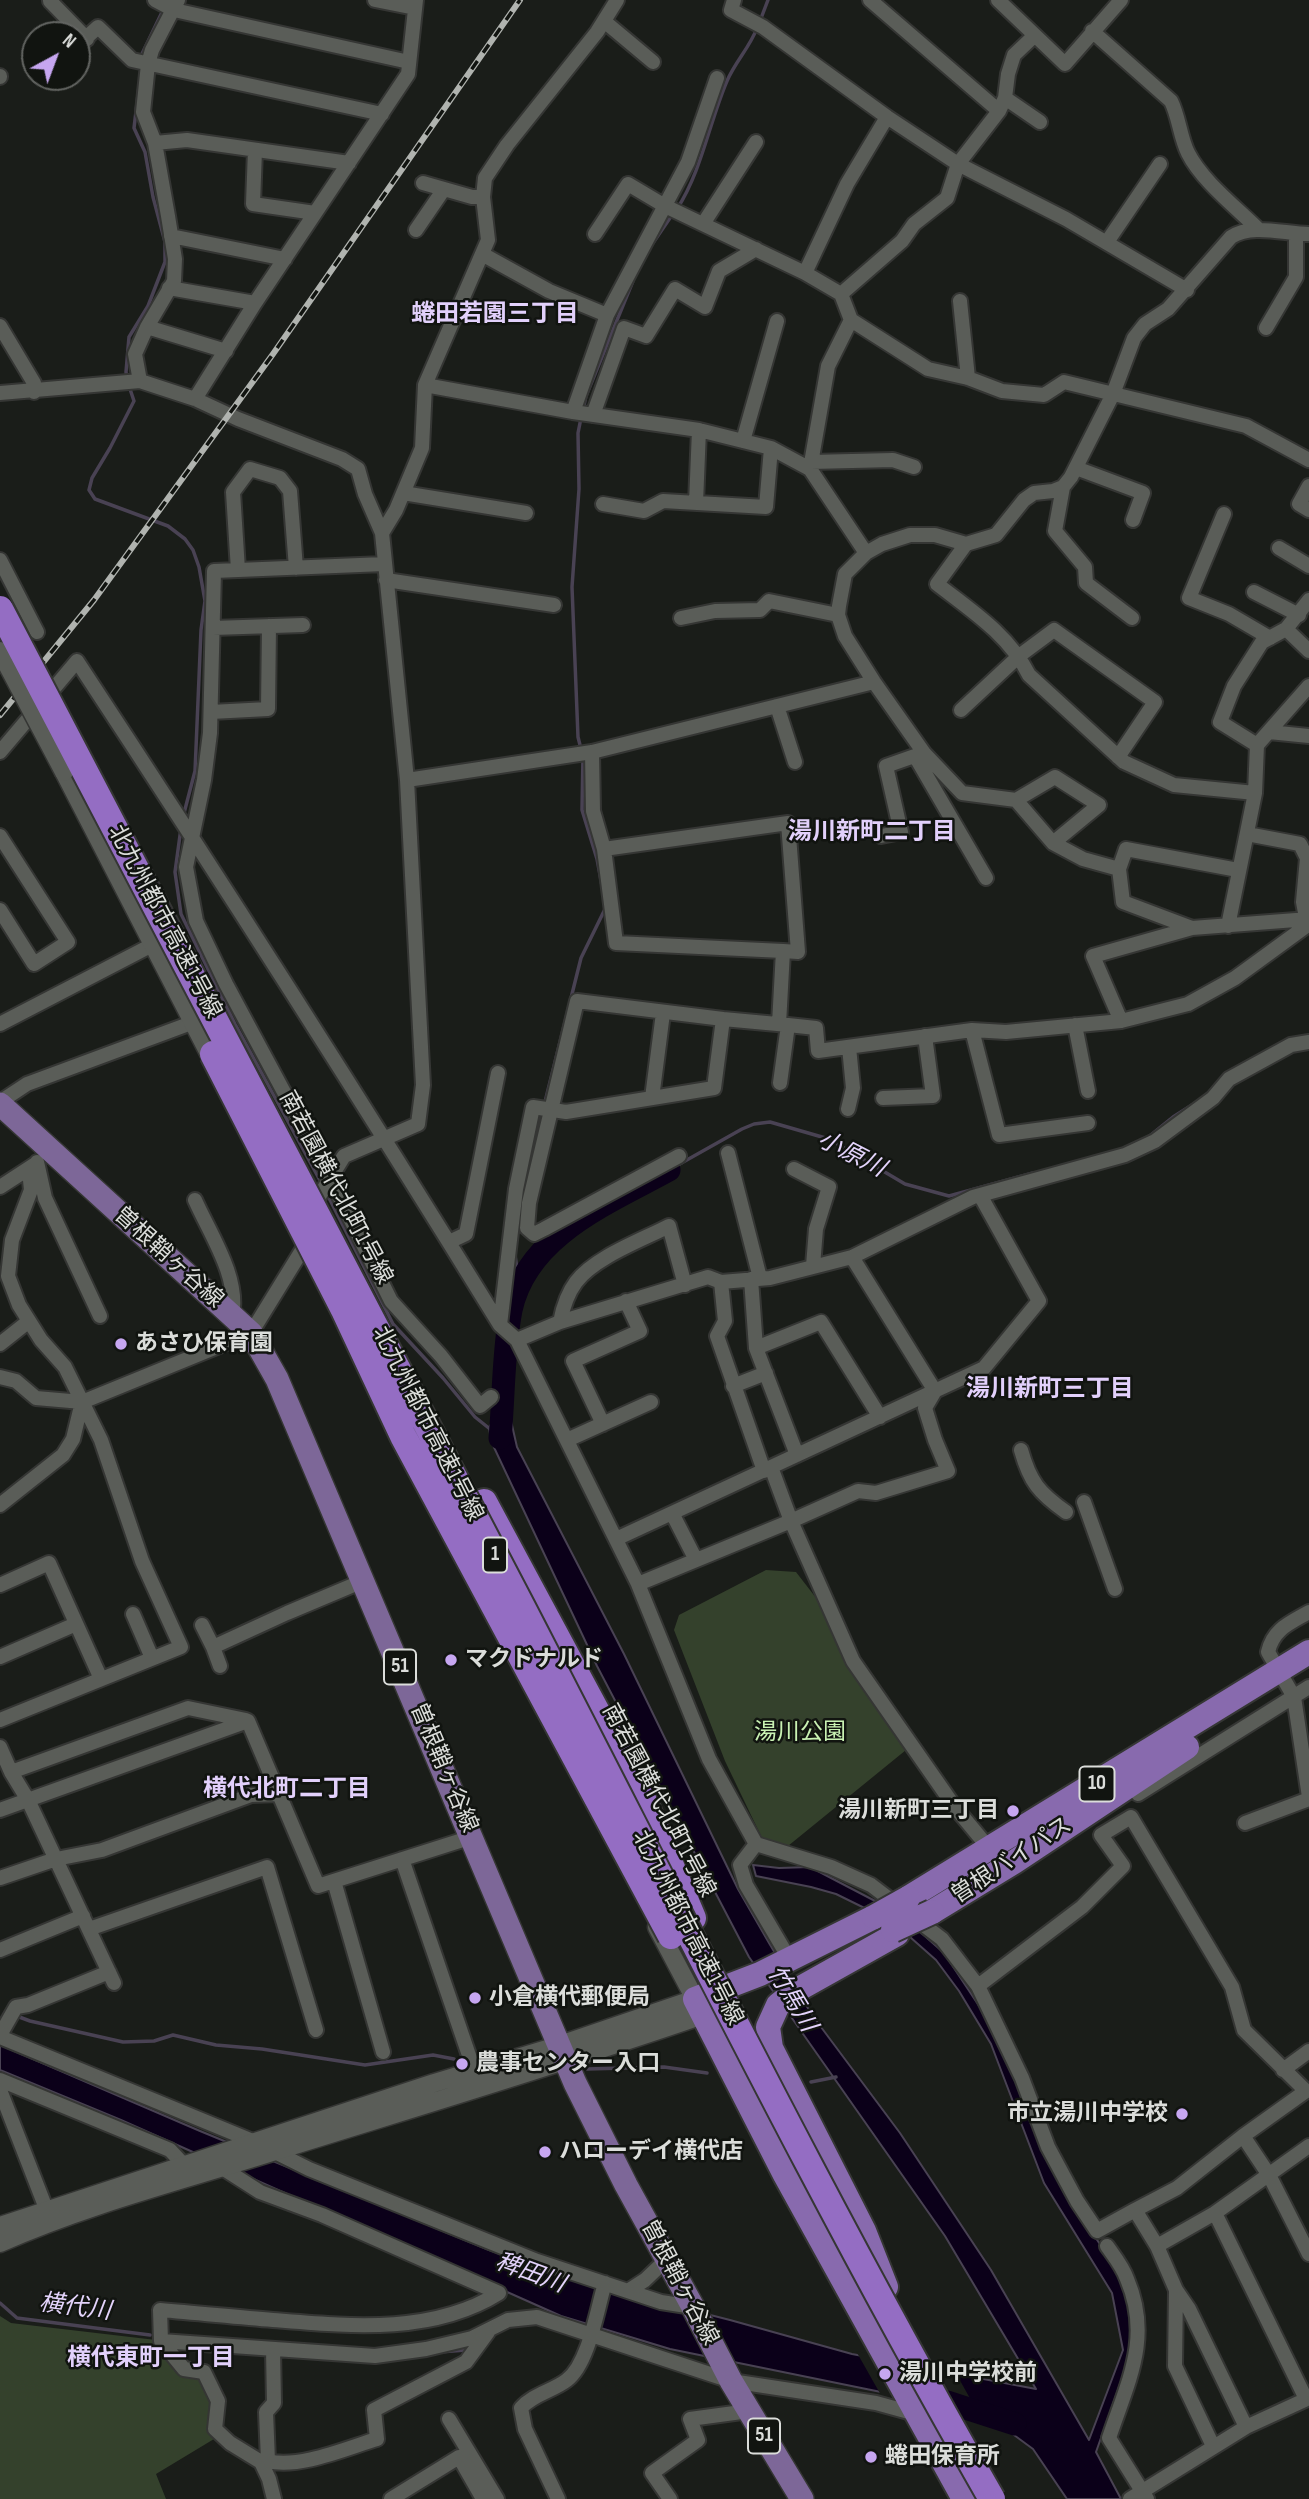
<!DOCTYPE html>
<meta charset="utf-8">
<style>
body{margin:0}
#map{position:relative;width:1309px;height:2499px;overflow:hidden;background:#1a1d19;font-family:"Sofia Sans Condensed",sans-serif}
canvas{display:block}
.north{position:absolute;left:21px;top:21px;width:70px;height:70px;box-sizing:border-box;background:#111410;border:2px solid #626461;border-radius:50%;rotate:41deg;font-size:19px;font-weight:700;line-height:28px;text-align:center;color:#dbddda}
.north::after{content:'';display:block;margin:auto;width:24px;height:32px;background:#c6a6f0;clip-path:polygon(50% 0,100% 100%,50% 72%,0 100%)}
</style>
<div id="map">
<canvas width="1309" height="2499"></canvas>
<div class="north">N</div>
</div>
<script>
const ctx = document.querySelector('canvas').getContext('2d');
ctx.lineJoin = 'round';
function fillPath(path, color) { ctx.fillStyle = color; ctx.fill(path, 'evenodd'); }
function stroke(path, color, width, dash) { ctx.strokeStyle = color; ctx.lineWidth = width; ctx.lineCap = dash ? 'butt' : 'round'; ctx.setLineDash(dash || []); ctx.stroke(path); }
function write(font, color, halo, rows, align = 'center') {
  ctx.font = font + ' "Sofia Sans Condensed","Noto Sans JP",sans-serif'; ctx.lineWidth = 5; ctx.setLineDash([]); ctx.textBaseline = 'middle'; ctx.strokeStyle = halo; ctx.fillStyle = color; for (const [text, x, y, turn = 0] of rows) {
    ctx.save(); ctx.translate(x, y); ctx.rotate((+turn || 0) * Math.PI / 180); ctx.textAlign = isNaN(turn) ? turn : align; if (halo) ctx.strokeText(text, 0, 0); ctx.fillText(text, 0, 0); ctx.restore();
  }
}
fillPath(new Path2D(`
 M766,1570l30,2 31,40 20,46 59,92 -118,96 -26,-8 -37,-77 -51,-131 5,-15z
 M0,2316l11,7 145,17 44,34 14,26 -2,13 2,26 -58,35 10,25h-166z`), '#34412c');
const water = new Path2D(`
 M502,1408l7,4 8,35 107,207 114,235 31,54 43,72 88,118 91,137 98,170 34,-90 -11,-57 -68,-110 -53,-139 -32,-53 -23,-31 -43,-38 -57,-28 -25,-7 -55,-11 -3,-11 26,3 31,-1 90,47 44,39 55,83 67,157 57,86 8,23 1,48 -36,102 25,47h-54l-34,-50 -49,-36 -314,-64 -109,-33 -440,-196 -121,-50v-25l200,86 289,119 84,30 157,40 122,34 184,35 -91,-153 -196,-279 -152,-291 -106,-225 -2,-14z`);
fillPath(water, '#0b0019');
stroke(water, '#494253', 2);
fillPath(new Path2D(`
 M856,2351l98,19 26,46 -98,-19z`), '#1a1d19');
stroke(new Path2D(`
 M760,21l8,-21
 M140,58l24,-50
 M677,209c25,-39 32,-86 50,-128 8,-19 23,-34 30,-53
 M653,243l19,-28
 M127,379l-1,-7 3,-35 19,-31 17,-44v-20l-12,-45 -8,-45 -11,-24 5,-42
 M129,386l5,15 -24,47 -18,30 -3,12 6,9 73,27 17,13 8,11 6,17 6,34 -4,29 -5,118 -1,23 -12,46
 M583,410l3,-14 47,-115
 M581,418l-3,15 1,56 -7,98 6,150 3,12
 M583,756l-1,54 15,49 5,27
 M181,828l-6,44 6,42 54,110 87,160
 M544,1106l37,-148 25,-51
 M1147,1138l26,-21 22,-14
 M669,1170l73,-41 12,-5 16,-2 59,17 76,45 44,12 84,-23
 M327,1194l66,130 50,54 32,39 15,12
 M520,1212l22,-99
 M515,1254l4,33
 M14,2015l16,6 93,21 31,-1 19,-6 43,10 46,4 103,16 68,-10 21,4
 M587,2069l77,-2 43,6
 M811,2082l25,-5
 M0,2303l17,15 133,17
 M440,2352l26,-2 4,-2`), '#494253', 3.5);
stroke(new Path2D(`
 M500,1438c4,-42 3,-87 11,-128 16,-75 98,-107 158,-140
 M947,2402l68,22`), '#0b0019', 23);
const minor = new Path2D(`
 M155,0l19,10 235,52
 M375,0l40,8
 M734,0l-3,10 32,17 124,90 71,47 108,55 121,71
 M870,0l129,111
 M998,0l67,64 56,-64
 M50,1l37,38
 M604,21l49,41
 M1092,31l79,70c8,16 9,36 17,52 14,28 49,55 71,77
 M77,46l21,-19 34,33 250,54
 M0,76v1
 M1005,98l35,24
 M155,143l32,-3 162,23
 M255,150l-2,54 62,9
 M423,183l49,14h11
 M703,224l53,-82
 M416,230l28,-41
 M595,234l33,-50 37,22 140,67 36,21 10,26 77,49 40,9 34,13 42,4 20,-13 182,44 63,34
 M171,236l114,23
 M1107,242l53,-78
 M482,254l67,37 58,24
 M805,273l42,-89 40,-67
 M169,288l86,15
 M841,294l61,-53 12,-17 33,-26 11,-34 41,-53 6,-13 3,-24 6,-19 20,-19
 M960,301l8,77
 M0,326l34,57v9
 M147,327l79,24
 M1266,328l30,-51v-43
 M140,381l-5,-27 12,-27 27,-46 1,-22 -7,-43 -13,-73 -12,-31 5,-48 4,-14 26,-50
 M425,385l148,27 126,18 72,18 39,21 56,84
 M0,393l140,-12 55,18 43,20 104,40 16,10 7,25 17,39 25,247 16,305 -5,39 -74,32 -29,47 -2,7
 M195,399l60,-96 153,-229 8,-74
 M573,412l34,-97 81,-153 29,-84
 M593,415l31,-87 22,8 29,-47 30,18 14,-36 37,-22
 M743,441l34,-120
 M811,462l82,-2 21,7
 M1076,468l67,25 -10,27
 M810,469l18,-103 23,-46
 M1309,486l-10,18 10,6
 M1063,487l-8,44 30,36 1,16 46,35
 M403,493l123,20
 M696,503l3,-73
 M603,504l41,7 19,-10 103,6 5,-59
 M1224,514l-35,84 40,16 41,24
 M382,533l14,-23 26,-62 3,-63 63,-145 -5,-43 2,-19 22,-33 90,-113 20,-32
 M966,544l-29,40c35,27 72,51 92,91l95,87 50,23 81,8
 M1279,548l30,18
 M0,560l37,72
 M384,564l-170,7 -4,162 -6,47 -18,87 10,54 30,63 104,194 61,123 50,55 39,50 11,-9
 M238,570l-5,-78 17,-23 30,9 10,13 6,77
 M386,580l168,25
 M1254,592l45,23
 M681,618l34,-7 45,-1 9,-9 69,14
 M213,628l90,-3
 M1286,629l23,22
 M777,706l18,56
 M961,710l58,-54 35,-26 101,72 -37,55
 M211,712l57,-3 1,-83
 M1269,732l40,4
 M1257,745l52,-59
 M0,752l77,-91c144,219 285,440 423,664l17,15 121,244 71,175 47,85 -16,21 6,20 44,75
 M592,752l1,59 11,38 184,-26 10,129 -15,-1 -4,73
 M915,756l71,122
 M407,780l185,-28 282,-70
 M1016,800l39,-23 44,28 -46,38
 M1247,834l53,10 7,14 -4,44 3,16
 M0,836l68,106 -34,22 -34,-54
 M881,836l20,-4 -15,-66 37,-13
 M604,849l12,94 167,8
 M1119,869l7,-20 112,21
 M1228,926l27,-133 2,-48 -37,-23 14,-36 28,-44 24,-13 23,-29
 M1192,928l-69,-26 -4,-33 -36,-10 -30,-16 -37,-43 -54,-7 -38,-40 -50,-71 -29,-46 -7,-21 1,-9 6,-32 21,-21 16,-9 28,-9h25l31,9 30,-9 28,-35 10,-7 19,-2 10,-4 8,-10 42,-83 21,-56 11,-14 23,-15 63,-72c21,-14 54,-3 78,-3
 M1121,1021l-28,-65 99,-28 117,-9
 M0,1024l154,-80
 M788,1025l28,3 2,23 154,-21 34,2 115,-11 67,-17 47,-26 74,-54
 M1075,1025l13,66
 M972,1030l27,105 89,-12
 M652,1098l11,-85
 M883,1098l50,-2 -8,-60
 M0,1102l27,-18 167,-62
 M848,1109l5,-21 -4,-41
 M728,1153l32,125
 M679,1156l-135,73 -10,5 -7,-6 2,-25 48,-202 146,18
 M37,1162l8,36 55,118
 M794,1169l35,18 -13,42 -3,37
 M0,1187l34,-22
 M195,1200c15,34 45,78 37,116
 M449,1242l17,-8 32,-161
 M751,1279l5,69 41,107
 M721,1282l4,39 -8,15 47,135
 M560,1322c3,-15 7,-28 16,-40 19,-25 66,-42 93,-56l16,59
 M500,1325l16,-136 17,-82 33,5 148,-24 9,-69 65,6 -8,58
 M517,1340l43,-18 148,-45 13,5 49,-4 82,-21 121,-60 152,-42 30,-14 58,-43 16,-19 62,-34 18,-3
 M0,1344l29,-23
 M756,1348l65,-26 59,95
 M0,1377l16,4 20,17 46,4 169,-69 53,-86 2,-10
 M733,1386l33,-13
 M603,1424l-30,-63 67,-30 -14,-30
 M567,1440l84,-38
 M1021,1450c9,32 18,43 45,62
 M771,1467l213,-99 55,-67 -59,-106
 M1084,1502l31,87
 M0,1505l63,-50 10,-16 9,-37
 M672,1513l24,47
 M616,1539l155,-72 20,54 62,140 101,145 29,35
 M638,1584l153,-63 67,-30 18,2 72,-22 -13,-31 -10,-32 10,-17 -83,-134
 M0,1585l49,-22 52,116
 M1309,1612c-19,11 -36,17 -41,40l26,45 15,100
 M133,1614l19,44
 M202,1625l11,22
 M0,1657l76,-33
 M220,1666l-7,-19 74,-34 76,-32
 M0,1720l181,-73 -39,-86 -41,-121 -36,-73 -24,-27 -22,-35 -11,-29 4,-36 19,-50 -2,-20
 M0,1747l11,25 17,28 86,183
 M11,1772l177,-64 58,12
 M1138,1794l171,-107
 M0,1810l248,-89 70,165 154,-49
 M1245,1823l64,-24
 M756,1844l75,23 40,18 71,54 36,47 44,92 26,69 29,54 20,30 38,-21
 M402,1859l72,211
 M0,1878l56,-19 46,-9 149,-55 28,-1
 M334,1881l49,171
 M89,1929l178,-62 49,163
 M0,1950l83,-34
 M978,1986l104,-79 41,-41 -22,-31 30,-18 101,170 12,43 62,61 -63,45 -66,52 -42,22 22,36 19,44 -1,76 38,80
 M0,2035l16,-28 12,-2 81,-33
 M0,2037l255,105 54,27 228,92 124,41 32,5
 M1283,2070l26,-19
 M0,2080l170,70 14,15
 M0,2090l47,121
 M1243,2136l26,39 40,79
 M221,2167l39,25 62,23 177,78c-67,42 -151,33 -226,27 -38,-3 -75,-7 -113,-10l1,31 214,15 51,-7 46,-11 36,-18 29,-3 194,64 145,22 40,11
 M1215,2213l91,186
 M1107,2246c7,10 16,21 20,33 25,59 1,102 -18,159l38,61
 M1157,2246l58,-33 94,-67
 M1176,2290l13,19 57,118
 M628,2291l17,-11 22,-21
 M161,2341l23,28 20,3 14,29 -3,28 15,14 31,19 8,17 5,20
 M449,2419l48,80
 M268,2461c31,8 79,-13 109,-22l-3,-29 92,-48 22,-30
 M261,2462l7,-1 -2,-49 8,-9 -1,-54
 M391,2499l68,-42 24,42
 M558,2499l-33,-70 -4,-21c12,-14 32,-17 46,-28 22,-17 30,-71 38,-97
 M670,2499l-18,-26 46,-33 -8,-21 59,-8
 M1130,2499l116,-72 63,-29`);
const tertiary = new Path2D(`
 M64,772l151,293
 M0,2226l434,-143 126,-38 135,-46 -38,-72
 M0,2243c91,-40 188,-64 282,-94 141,-44 282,-86 421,-134`);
const primary = new Path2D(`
 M0,1104l251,229 26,46 298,704 51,102 67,122 38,74 71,118`);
const trunk = new Path2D(`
 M908,1898l401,-246
 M932,1912l82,-50 173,-115
 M874,1917l-114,57 -65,25 90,176 179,324
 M886,2287l-22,-56 -93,-183 -3,-21 10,-22 19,-15 100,-56`);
const motorway = new Path2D(`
 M395,1397l52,95
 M484,1502l156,290 53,126`);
stroke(minor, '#353634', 18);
stroke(tertiary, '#353634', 21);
stroke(primary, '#353634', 26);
stroke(trunk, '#353634', 28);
stroke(motorway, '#353634', 30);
stroke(minor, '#5a5d58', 14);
stroke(tertiary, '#5a5d58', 18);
stroke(primary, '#7d6798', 23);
stroke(trunk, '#886aae', 24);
stroke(motorway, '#946dc3', 26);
const rail = new Path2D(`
 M0,715l94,-115 179,-246 247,-354`);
stroke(rail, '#b0b3af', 6);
stroke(rail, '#111410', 3.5, [10]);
const tertiaryBridge = new Path2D(`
 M0,651l64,121`);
const trunkBridge = new Path2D(`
 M874,1917l34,-19
 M893,1930l39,-18`);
const motorwayBridge = new Path2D(`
 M0,609c173,333 350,664 522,998 154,298 303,601 470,892
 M213,1054l131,256 59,126 268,500`);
stroke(tertiaryBridge, '#353634', 21, []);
stroke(trunkBridge, '#353634', 28, []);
stroke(motorwayBridge, '#353634', 30, []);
stroke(tertiaryBridge, '#5a5d58', 18);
stroke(trunkBridge, '#886aae', 24);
stroke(motorwayBridge, '#946dc3', 26);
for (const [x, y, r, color] of [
 [121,1344,7,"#c6a6f0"],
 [451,1660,7,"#c6a6f0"],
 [1013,1811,7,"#c6a6f0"],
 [475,1998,7,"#c6a6f0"],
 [462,2064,7,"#c6a6f0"],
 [1182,2114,7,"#c6a6f0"],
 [545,2152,7,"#c6a6f0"],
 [885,2374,7,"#c6a6f0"],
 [871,2457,7,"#c6a6f0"]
]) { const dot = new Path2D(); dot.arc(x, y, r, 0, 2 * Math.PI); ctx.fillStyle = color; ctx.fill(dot); stroke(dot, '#111410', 2.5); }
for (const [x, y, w] of [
 [495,1555,24],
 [400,1667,32],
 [1097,1784,35],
 [764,2436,32]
]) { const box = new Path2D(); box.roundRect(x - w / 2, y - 17.5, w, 35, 5); ctx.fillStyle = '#111410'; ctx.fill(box); stroke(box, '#dbddda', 2); }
write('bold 21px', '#dbddda', null, [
 ["1",495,1555],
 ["51",400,1667],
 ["10",1097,1784],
 ["51",764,2436]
]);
write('23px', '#dbddda', '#111410', [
 ["北九州都市高速1号線",164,922,62],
 ["南若園横代北町1号線",335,1188,62],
 ["曽根鞘ヶ谷線",168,1258,42],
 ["北九州都市高速1号線",427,1424,63],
 ["曽根鞘ヶ谷線",443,1768,67],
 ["南若園横代北町1号線",658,1801,62],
 ["曽根バイパス",1012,1861,-33],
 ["北九州都市高速1号線",687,1928,63],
 ["曽根鞘ヶ谷線",679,2283,62]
]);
write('bold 23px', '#dbddda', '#111410', [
 ["あさひ保育園",135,1344],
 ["マクドナルド",465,1660],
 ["湯川新町三丁目",999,1811,"right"],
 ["小倉横代郵便局",489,1998],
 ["農事センター入口",476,2064],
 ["市立湯川中学校",1168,2114,"right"],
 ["ハローデイ横代店",559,2152],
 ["湯川中学校前",899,2374],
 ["蜷田保育所",885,2457]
], 'left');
write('23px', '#c9f2b3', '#111410', [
 ["湯川公園",800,1733]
]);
write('bold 24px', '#e2d0fb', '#111410', [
 ["蜷田若園三丁目",495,315],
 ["湯川新町二丁目",872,833],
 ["湯川新町三丁目",1050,1390],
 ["横代北町二丁目",287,1790],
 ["横代東町一丁目",151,2359]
]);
write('italic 24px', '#e4d4fc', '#111410', [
 ["小原川",851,1155,27],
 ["竹馬川",791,1999,59],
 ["稗田川",530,2274,20],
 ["横代川",75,2308,7]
]);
</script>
